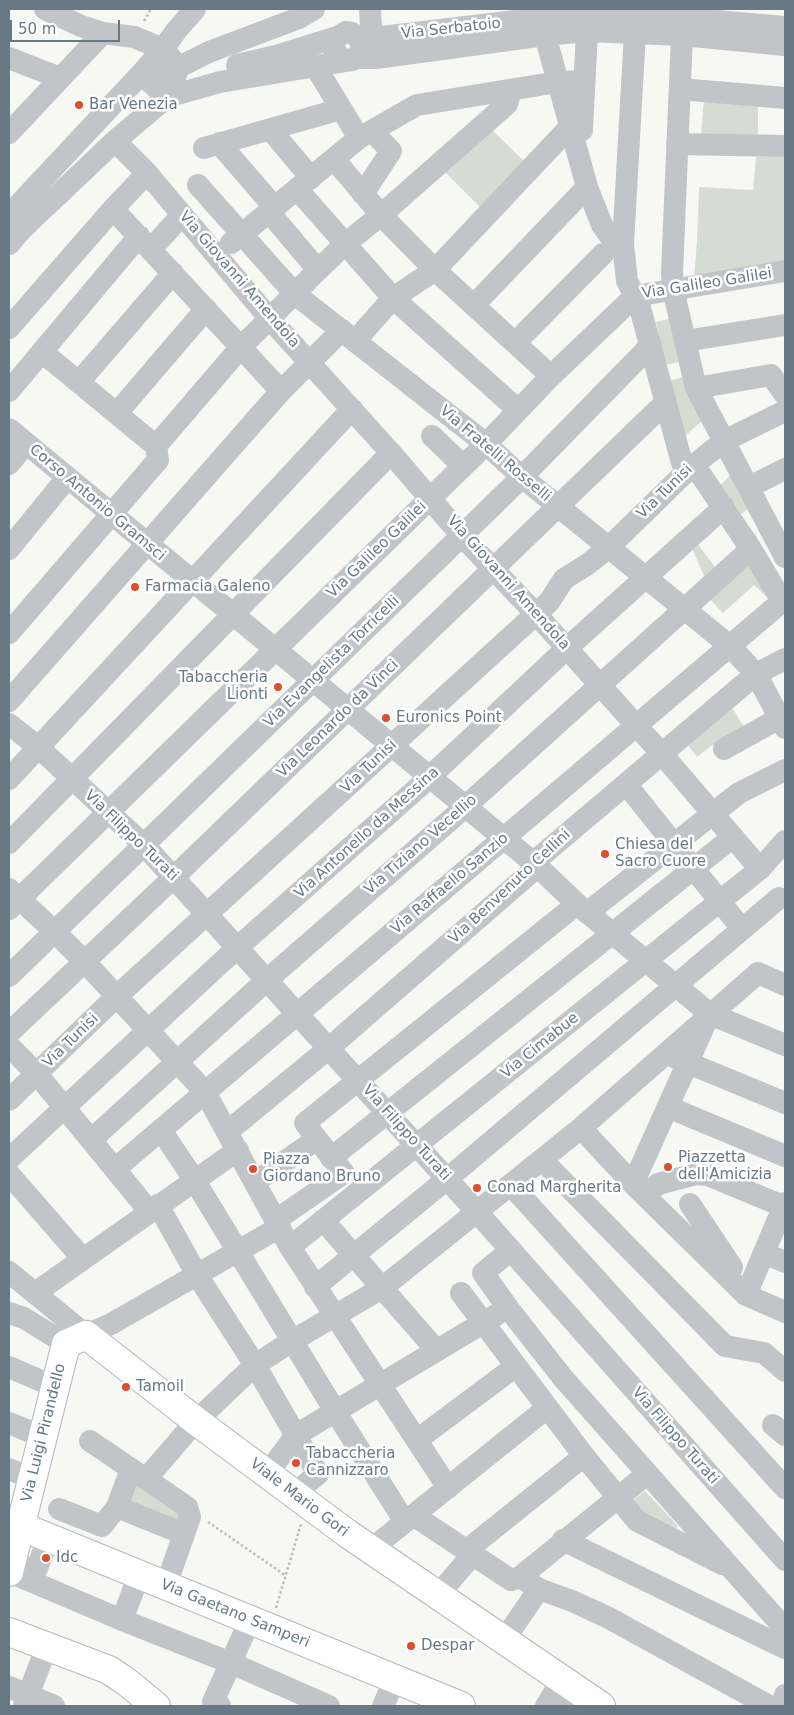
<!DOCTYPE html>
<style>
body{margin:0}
#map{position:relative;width:794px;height:1715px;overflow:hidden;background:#f7f7f4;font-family:"DejaVu Sans",sans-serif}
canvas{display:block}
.frame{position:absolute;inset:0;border:10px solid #677984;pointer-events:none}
.scale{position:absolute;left:10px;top:20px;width:110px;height:22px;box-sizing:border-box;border:2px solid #677984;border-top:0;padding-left:6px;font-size:15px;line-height:18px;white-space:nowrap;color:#677984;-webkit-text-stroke:4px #fff;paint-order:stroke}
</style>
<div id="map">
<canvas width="794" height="1715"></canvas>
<div class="frame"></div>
<div class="scale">50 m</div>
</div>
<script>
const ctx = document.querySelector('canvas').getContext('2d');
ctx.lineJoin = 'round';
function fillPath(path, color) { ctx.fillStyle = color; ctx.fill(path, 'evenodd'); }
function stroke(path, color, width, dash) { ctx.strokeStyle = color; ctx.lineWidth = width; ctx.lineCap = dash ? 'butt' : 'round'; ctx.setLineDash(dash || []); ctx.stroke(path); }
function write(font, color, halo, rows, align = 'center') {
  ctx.font = font + ' "DejaVu Sans",sans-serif'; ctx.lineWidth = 5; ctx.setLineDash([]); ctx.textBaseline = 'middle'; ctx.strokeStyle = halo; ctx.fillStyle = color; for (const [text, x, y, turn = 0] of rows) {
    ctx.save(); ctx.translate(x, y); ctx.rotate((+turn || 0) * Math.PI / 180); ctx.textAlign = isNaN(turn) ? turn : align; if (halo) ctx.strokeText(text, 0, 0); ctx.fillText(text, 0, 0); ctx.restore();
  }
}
fillPath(new Path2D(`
 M704,99l54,6v34l-57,-2z
 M492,130l34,33 -44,46 -37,-37z
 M785,156v106l-91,18 3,-40 2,-53 54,3 3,-33z
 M669,319l10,43 -14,3 -9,-43z
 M682,377l3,10 17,34 -18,16 -14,-56z
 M732,474l17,34 -9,7 -20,-30z
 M696,542l20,26 -11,10 -14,-32z
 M749,562l20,37 -15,-14 -31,28 -14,-15z
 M732,707l13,22 -34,17 -14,11 -10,-13z
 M133,1480l47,30 -2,17 -51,-21z
 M645,1491l33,35 -4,4 -37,-20 -5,-9z`), '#d7dcd3');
const major = new Path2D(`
 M20,1526l441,180
 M9,1572l57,-228 20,-9 110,86 152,113 253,172
 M9,1632l100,38 19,13 28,23`);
stroke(major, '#b2b7bb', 30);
stroke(new Path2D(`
 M144,21l7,-12
 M208,1522l77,53
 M276,1608l25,-84`), '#b9bcbe', 2.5, [2.5, 2.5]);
stroke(new Path2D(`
 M45,9l36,17 22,7 31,4 29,12 9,10
 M634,14l1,19 -12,211 4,37 12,23 43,159 19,12 50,74 31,52
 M355,35l18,3 193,-23h81l138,12
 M545,35l42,152 15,38 12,17 9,2
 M682,35l-10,238 1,16 23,99 89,169
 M361,50l10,-23 -1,-18
 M9,58l51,20
 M356,58h20l169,-23 42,-4 95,4 103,10
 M237,65l39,-9 61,-19
 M315,66l44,72
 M165,69l14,-2 30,-15 90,-34 15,-9
 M141,74l26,23 53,-15 132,-22c15,-8 11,-27 -6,-28l-9,5 -4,10 6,10 8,3
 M680,89l105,9
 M270,129l41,49
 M582,130l5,-99
 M9,133l94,-100
 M115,141l32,32 123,146 121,134 71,83 74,78 126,140 98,115
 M219,143l56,65
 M677,144l108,2
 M204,148l137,-39
 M334,159l47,56 54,55 116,106
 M198,185l97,109 191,150 36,33 208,169 26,28 29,54
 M297,189l96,109 125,112
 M363,194l28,-43 -19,-20
 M113,209l168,182
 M269,212l49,58
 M9,215l132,-141 22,-25 13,-18 19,-22
 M231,243l128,-105 58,-33 141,-23 26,-1
 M9,244l14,-16 92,-87 52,-44 12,-30
 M151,249l31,-34
 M474,305l113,-118
 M9,328l104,-119 34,-36
 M355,341l38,-43 42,-28 147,-156
 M685,341l100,-16
 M515,343l88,-89
 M42,352l114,94
 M79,382l94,-109
 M696,388l75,-13 14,20
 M9,391l130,-155
 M117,413l89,-104
 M9,429l526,435 42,40 133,110 75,31
 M432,436l31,30
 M156,446l85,-99 77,-77 27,-26 36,-29 126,-111 4,-14
 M9,464l17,-21
 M749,487l36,-18
 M9,549l58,-71
 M9,633l149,-173 -2,-14
 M9,701l272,-310 61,-61
 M9,724l29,23 106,98 333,367 308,348
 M724,749l61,-34
 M9,779l343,-370
 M626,784l116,145
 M9,843l382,-390
 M9,889l45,42 31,31 120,130 85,155 158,241
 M9,909l477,-465 65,-68 84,-80 150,-25
 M587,913l152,-120 46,-23
 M9,976l513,-499 129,-132
 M9,1033l165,-156 492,-475
 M9,1046l28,28 112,137
 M676,1058l109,45
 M9,1100l108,-104 432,-394 15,-23 24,-15 20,-16 82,-80 34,-27 61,-30
 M668,1107l117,49
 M581,1128l52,56 113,111 39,17
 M161,1130l34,51 140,230 70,111
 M227,1132l102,-84 200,-174 12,-18 215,-182 29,-15
 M317,1139l-12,-16 272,-219
 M91,1140l176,-160 190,-166 294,-265
 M331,1158l402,-321
 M9,1159l229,-212 183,-162 146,-137 157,-141
 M542,1160l183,186 39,7 21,18
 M115,1169l670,-570
 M9,1174l74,85
 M255,1182l62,-43 27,34 -68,47
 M633,1184l73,-162
 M511,1185l274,303
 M646,1195l12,-11 38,-10 12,1 77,32
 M690,1204l42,63
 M158,1205l39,70 58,90 63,109 -24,20
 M323,1220l114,131
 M290,1247l430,-346 40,-32 25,-28
 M511,1250l-28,23 25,35 55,70 222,251
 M764,1253l21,9
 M9,1272l77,63 25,-11 169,-97
 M315,1287l132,-108 332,-281
 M35,1293l203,-143
 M461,1293l123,163 53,65 85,43
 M746,1295l39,-92
 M9,1313l15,5 42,26
 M9,1367l46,20
 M9,1423l34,14
 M773,1425l12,10
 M417,1440l99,-74
 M90,1441l53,36
 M9,1469l23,10
 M267,1474l29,-39 200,-120
 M117,1507l67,27
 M59,1509l43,17 15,-19 14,-38
 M413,1515l98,65 9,-3 19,12 33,12 35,16 162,89
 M563,1540l222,108
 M370,1550l177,-142
 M467,1550l117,-94
 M12,1563l24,8 12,-32
 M9,1572l113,48 109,43 98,43
 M520,1577l127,-103
 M166,1585l24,-68 -3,-10 -41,-28 50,-58 59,-56 37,-24 90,-53 199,-160 177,-155 27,12
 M438,1595l35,-41
 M122,1620l17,-45
 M504,1640l35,-51
 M9,1687l45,19
 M554,1694l17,12
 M24,1706l23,-60
 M220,1706l-7,-4 37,-82
 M383,1706l12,-27
 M546,1706l16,-27
 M782,1706l3,-11`), '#c1c5c8', 22);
stroke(major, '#fff', 28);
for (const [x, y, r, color] of [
 [79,105,5,"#de4d2d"],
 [135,587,5,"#de4d2d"],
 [278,687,5,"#de4d2d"],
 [386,718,5,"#de4d2d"],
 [605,854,5,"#de4d2d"],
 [668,1167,5,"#de4d2d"],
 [253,1169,5,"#de4d2d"],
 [477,1188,5,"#de4d2d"],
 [126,1387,5,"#de4d2d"],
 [296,1463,5,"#de4d2d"],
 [46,1558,5,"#de4d2d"],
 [411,1646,5,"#de4d2d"]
]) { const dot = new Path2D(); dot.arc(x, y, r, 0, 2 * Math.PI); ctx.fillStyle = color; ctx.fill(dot); stroke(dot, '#fff', 2); }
write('15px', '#677984', '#fff', [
 ["Via Serbatoio",451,29,-6],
 ["Via Giovanni Amendola",239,280,49],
 ["Via Galileo Galilei",707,284,-9],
 ["Via Fratelli Rosselli",495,454,40],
 ["Via Tunisi",665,492,-44],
 ["Corso Antonio Gramsci",97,503,40],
 ["Via Galileo Galilei",377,550,-44],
 ["Via Giovanni Amendola",508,583,48],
 ["Via Evangelista Torricelli",332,662,-44],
 ["Via Leonardo da Vinci",338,719,-44],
 ["Via Tunisi",369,767,-43],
 ["Via Antonello da Messina",367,833,-42],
 ["Via Filippo Turati",131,836,44],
 ["Via Tiziano Vecellio",421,845,-41],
 ["Via Raffaello Sanzio",450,884,-40],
 ["Via Benvenuto Cellini",510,887,-43],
 ["Via Tunisi",71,1041,-44],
 ["Via Cimabue",540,1046,-39],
 ["Via Filippo Turati",406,1133,48],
 ["Via Luigi Pirandello",44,1433,-76],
 ["Via Filippo Turati",675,1436,49],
 ["Viale Mario Gori",299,1498,37],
 ["Via Gaetano Samperi",235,1614,22]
]);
write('15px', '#677984', '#fff', [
 ["Bar Venezia",89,105],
 ["Farmacia Galeno",145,587],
 ["Tabaccheria",268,678,"right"],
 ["Lionti",268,695,"right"],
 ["Euronics Point",396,718],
 ["Chiesa del",615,845],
 ["Sacro Cuore",615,862],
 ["Piazzetta",678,1158],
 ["dell'Amicizia",678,1175],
 ["Piazza",263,1160],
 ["Giordano Bruno",263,1177],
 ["Conad Margherita",487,1188],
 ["Tamoil",136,1387],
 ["Tabaccheria",306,1454],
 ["Cannizzaro",306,1471],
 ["Idc",56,1558],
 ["Despar",421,1646]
], 'left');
</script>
